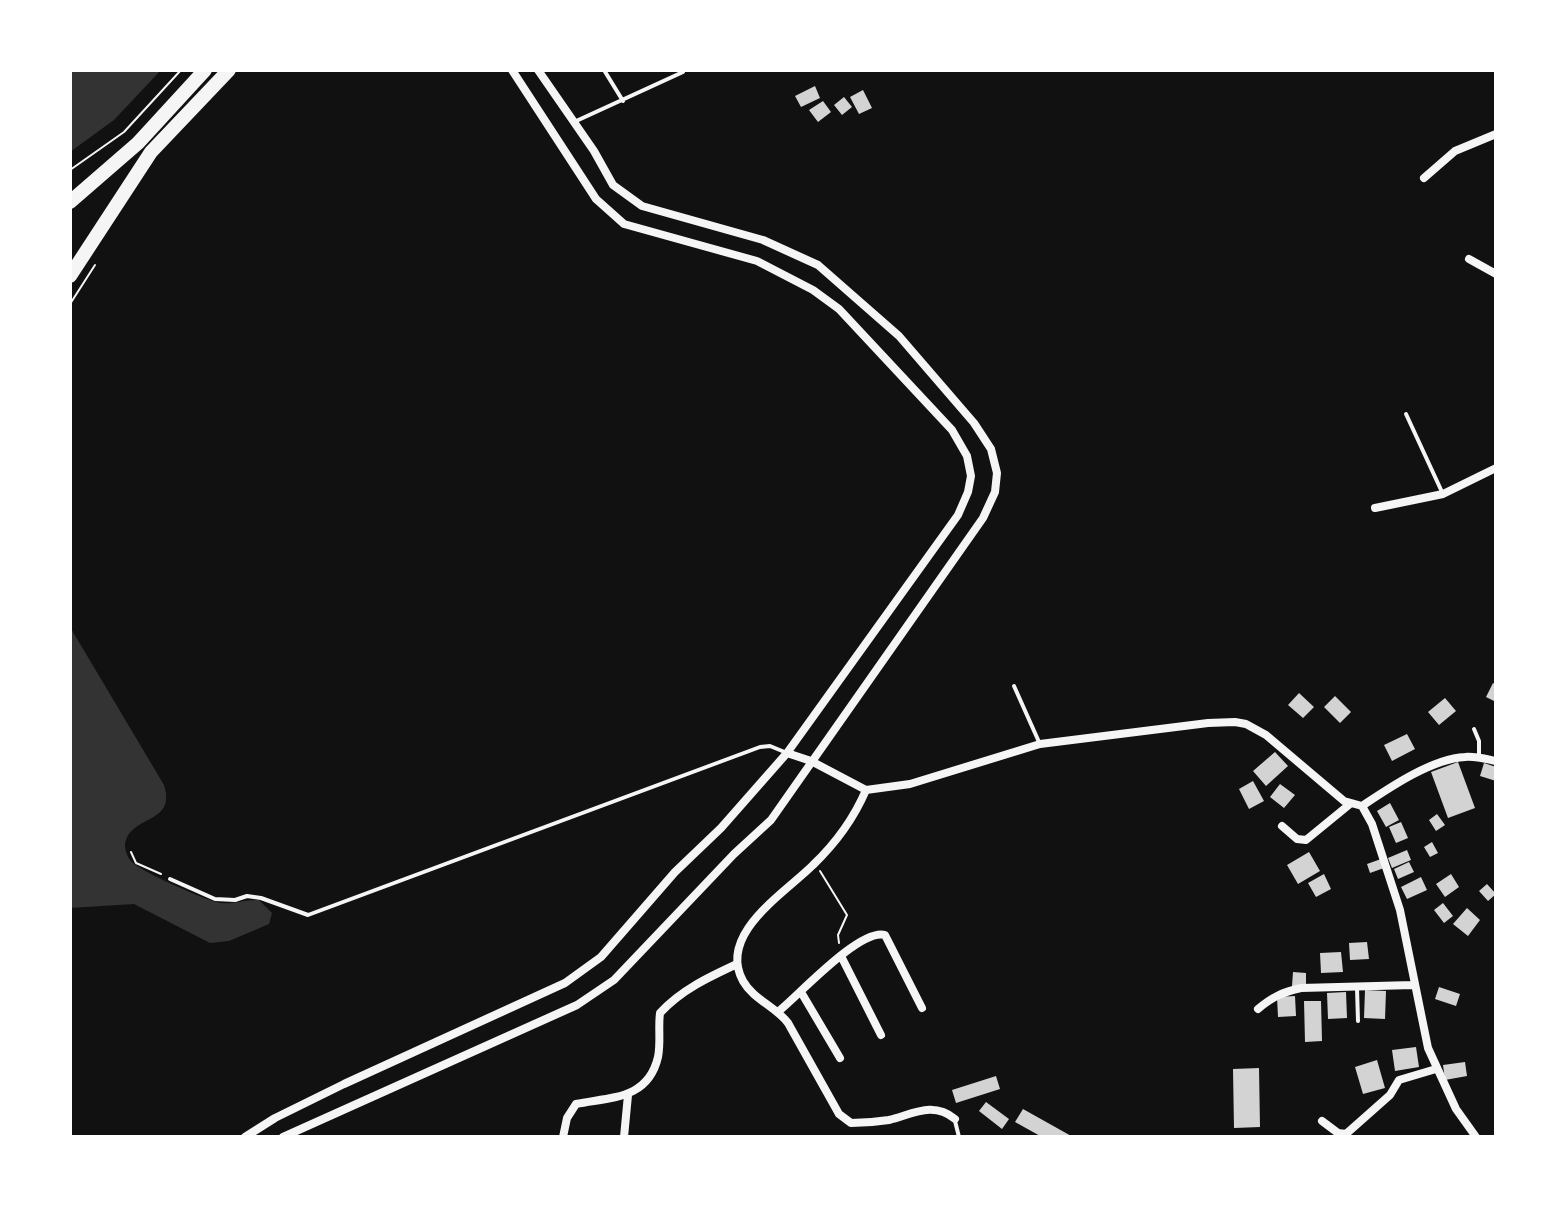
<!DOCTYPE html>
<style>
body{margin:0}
#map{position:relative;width:1566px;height:1207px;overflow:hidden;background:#111;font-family:Mulish,sans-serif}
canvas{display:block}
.frame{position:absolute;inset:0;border:72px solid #fff;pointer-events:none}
</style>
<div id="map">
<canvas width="1566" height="1207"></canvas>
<div class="frame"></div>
</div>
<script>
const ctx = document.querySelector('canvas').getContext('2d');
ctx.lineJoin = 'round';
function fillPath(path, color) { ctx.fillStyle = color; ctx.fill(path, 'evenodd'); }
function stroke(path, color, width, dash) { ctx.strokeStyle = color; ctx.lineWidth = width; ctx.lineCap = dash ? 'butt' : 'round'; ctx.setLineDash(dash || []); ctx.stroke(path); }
fillPath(new Path2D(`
 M70,70h91l-47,50 -44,32z
 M70,627l94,158c12,38 -29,30 -38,55 -3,6 1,18 6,22 10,10 69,36 84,40 14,4 28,-3 43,-2l13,13 -3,11 -40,17 -19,2 -76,-39 -64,4z`), '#333');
fillPath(new Path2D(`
 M815,86l5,12 -19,9 -6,-11z
 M863,90l9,18 -13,6 -9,-17z
 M844,97l8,10 -10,8 -8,-10z
 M823,101l8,11 -13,10 -9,-12z
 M1493,683l3,2v17l-10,-5z
 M1299,693l15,14 -11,11 -15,-13z
 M1335,696l16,16 -11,11 -16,-16z
 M1445,698l11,13 -17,14 -11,-13z
 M1407,734l8,15 -23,12 -8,-16z
 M1275,752l13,14 -22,20 -13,-15z
 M1458,762l17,46 -27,10 -17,-46z
 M1484,763l12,4v14l-16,-5z
 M1253,781l11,20 -15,8 -10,-20z
 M1280,784l15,11 -11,13 -14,-11z
 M1390,803l9,17 -13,7 -9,-16z
 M1437,814l8,11 -9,6 -7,-11z
 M1401,822l7,16 -12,5 -7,-16z
 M1432,842l6,11 -8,4 -6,-10z
 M1407,850l4,10 -19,8 -4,-10z
 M1309,852l11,19 -22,13 -11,-19z
 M1381,859l3,9 -14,5 -3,-9z
 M1409,862l5,10 -16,7 -4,-10z
 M1324,874l7,15 -15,8 -8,-14z
 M1451,874l8,13 -14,10 -9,-13z
 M1421,877l6,13 -20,9 -6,-12z
 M1487,884l9,10 -8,7 -9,-10z
 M1443,903l10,13 -9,7 -10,-13z
 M1467,908l13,12 -12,16 -15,-12z
 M1367,942l2,17 -19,1 -1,-17z
 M1341,952l2,20 -22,1 -1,-20z
 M1293,972l13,1v13h-14z
 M1439,987l21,7 -4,12 -21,-7z
 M1365,990l21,1 -1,28 -21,-1z
 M1346,992l1,26 -19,1 -1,-26z
 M1295,996l1,20 -18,1 -1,-20z
 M1304,1001h17l1,40 -17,1z
 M1416,1047l3,20 -24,4 -3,-21z
 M1377,1060l8,28 -22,6 -8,-27z
 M1465,1062l2,14 -22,4 -2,-15z
 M1259,1068l1,59 -26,1 -1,-59z
 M996,1076l4,13 -44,14 -4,-13z
 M986,1102l23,17 -7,10 -23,-18z
 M1023,1109l50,28h-31l-27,-15z`), '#d3d3d3');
stroke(new Path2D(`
 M70,170l54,-38 57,-62
 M70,304l25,-39
 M131,852l5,11 25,11
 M820,871l27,44 -9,20 1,8`), '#f5f5f5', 2);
stroke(new Path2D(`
 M604,70l19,31
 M574,122l109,-50
 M1406,414l36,78
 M1014,686l25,56
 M1474,729l5,12v14
 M170,879l45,20 20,1 12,-4 14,2 47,17 452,-168 10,-1 17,7
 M1357,988l1,33
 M955,1121l4,16`), '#f5f5f5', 4);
stroke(new Path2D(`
 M1424,178l31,-27 41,-17
 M1469,259l27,15
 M1375,508l68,-14 53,-26
 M787,753l24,8 55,29
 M866,790l44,-6 130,-40 168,-21 27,-1 11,2 20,11 78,66 18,5c27,-18 69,-47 103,-49 10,-1 21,2 31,4
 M866,790c-12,28 -30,53 -53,75 -28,28 -96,69 -70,116 10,18 33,26 45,42l51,91 12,9c13,0 25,-1 38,-3 24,-6 44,-19 66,-1
 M1362,806l10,18 28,86 28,138 28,61 20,28
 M1282,826l15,13 9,1 44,-36
 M841,956l40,79
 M801,992l39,66
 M1258,1009c14,-12 25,-17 43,-21l112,-3
 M779,1011c21,-17 81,-83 106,-76l37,73
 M1322,1121l16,12 8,1 44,-39 9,-15 37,-11
 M245,1137l30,-19 69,-34 221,-101 36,-26 74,-85 46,-44 66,-75 171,-238 10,-23 3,-16 -4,-20 -15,-26 -113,-121 -26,-19 -56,-29 -133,-37 -28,-25 -84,-129
 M283,1137l294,-132 37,-25 120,-126 37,-34 212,-302 12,-26 2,-19 -6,-24 -17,-26 -75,-87 -81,-71 -55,-25 -121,-34 -29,-21 -19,-34 -56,-81
 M563,1137l4,-19 9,-14c34,-7 72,-4 82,-47 3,-14 0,-30 2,-44 21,-23 49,-36 77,-49
 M624,1137l4,-42`), '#f5f5f5', 8);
stroke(new Path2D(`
 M70,202l68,-59 67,-73
 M70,276l81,-124 78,-82`), '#f5f5f5', 14);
</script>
